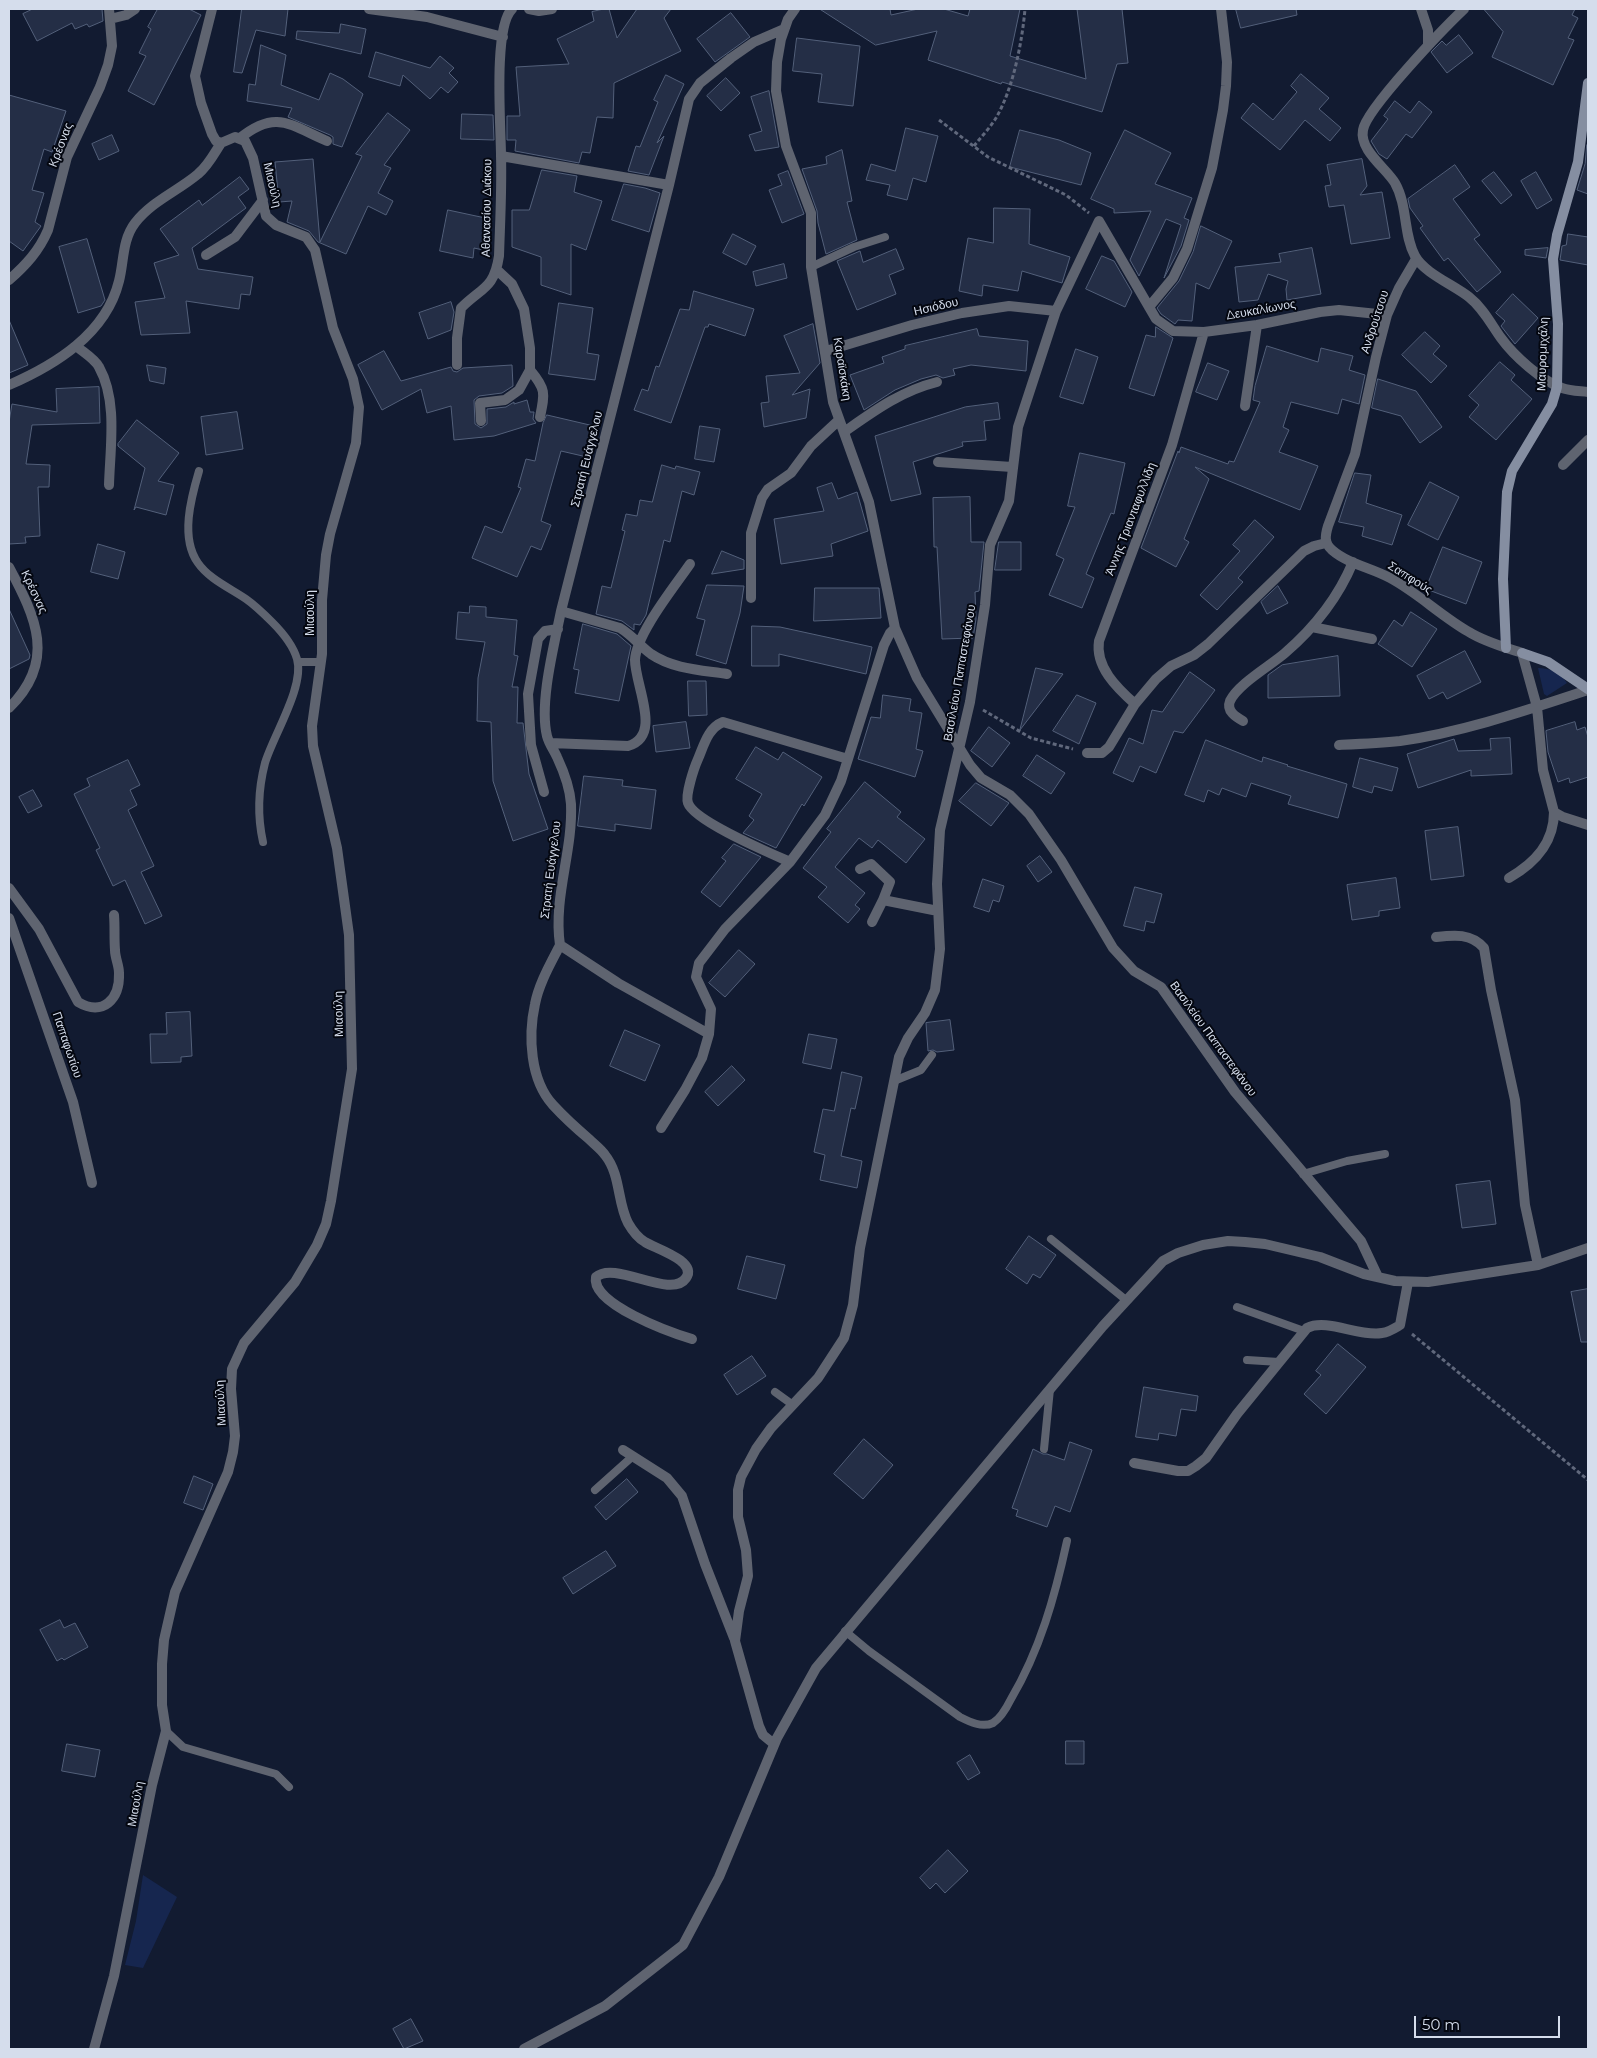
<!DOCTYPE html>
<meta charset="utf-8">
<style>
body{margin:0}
#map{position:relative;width:1597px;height:2058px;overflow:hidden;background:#121b31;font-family:Montserrat,sans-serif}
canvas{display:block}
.frame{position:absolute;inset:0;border:10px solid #d5ddec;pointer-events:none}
.scale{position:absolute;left:1414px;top:2016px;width:146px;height:22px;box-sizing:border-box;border:2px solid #d5ddec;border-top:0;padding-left:6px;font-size:15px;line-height:18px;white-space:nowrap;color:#d5ddec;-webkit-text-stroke:4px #040710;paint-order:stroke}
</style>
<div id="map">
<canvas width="1597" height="2058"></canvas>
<div class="frame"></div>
<div class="scale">50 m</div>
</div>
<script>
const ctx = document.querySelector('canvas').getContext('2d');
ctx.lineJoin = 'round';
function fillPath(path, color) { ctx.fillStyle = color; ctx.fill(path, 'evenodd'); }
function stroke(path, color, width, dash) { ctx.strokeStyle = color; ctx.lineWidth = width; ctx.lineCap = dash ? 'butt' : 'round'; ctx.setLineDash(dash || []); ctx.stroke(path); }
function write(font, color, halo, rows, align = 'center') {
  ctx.font = font + ' Montserrat,sans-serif'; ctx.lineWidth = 4; ctx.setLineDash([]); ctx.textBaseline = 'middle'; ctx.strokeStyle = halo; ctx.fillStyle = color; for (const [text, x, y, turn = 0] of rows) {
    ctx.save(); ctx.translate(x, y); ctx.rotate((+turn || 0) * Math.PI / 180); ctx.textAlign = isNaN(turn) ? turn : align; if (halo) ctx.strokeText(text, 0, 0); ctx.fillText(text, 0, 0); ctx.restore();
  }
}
fillPath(new Path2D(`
 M1538,668c12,0 23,5 29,15l-20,13 -3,-2z
 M143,1875l34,22 -34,71 -18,-3 11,-44z`), '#16264f');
const building = new Path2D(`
 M33,9h69l1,12 -14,6 -2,-3 -12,5 -3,-6 -35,18 -14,-27z
 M158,9h31l12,6 -47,90 -26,-14 18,-35 -7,-3 12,-24 -3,-2z
 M242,9h46l-3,27 -29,-6 -14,43 -8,-1z
 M604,9h5l8,29 20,-29h34l-7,9 17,33 -67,32 -1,35 -16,-1 -7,36 -8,-1 -3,11 -64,-12 1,-11h-9v-24h13l-4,-49 53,-3 -12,-25 37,-18 -2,-9z
 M820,9h70l1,6 27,-6h26l24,7 2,-7h50l-10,47 76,23 -9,-70h45l6,54 -11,1 -15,48 -100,-30 -1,2 -73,-24 9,-29 -61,14z
 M1236,9h60l1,6 -56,13z
 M1484,9h91l-3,6 6,3 -10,20 6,2 -21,45 -61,-28 11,-25z
 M731,13l19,24 -35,25 -18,-23z
 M341,24l25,5 -5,25 -65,-15 1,-8 42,2z
 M1459,35l14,18 -26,20 -16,-21 11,-11 4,4z
 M797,38l63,8 -7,60 -35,-4 4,-28 -29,-3z
 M261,45l25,10 -5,30 38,15 11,-27 13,6 20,15 -21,53 -9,-3v-7l-3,-2 -42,-18 4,-9 -45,-7 2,-17 6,1z
 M376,52l54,16 10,-12 14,12 -5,5 9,9 -10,11 -7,-6 -11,12 -27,-24 -3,11 -31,-9z
 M1301,74l28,24 -10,11 22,19 -11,13 -25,-21 -25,30 -39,-32 12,-15 20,17 24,-28 -6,-6z
 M666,75l18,9 -27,59 7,-7 -15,39 -21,-4 8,-25 4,1 18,-45 -4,-2z
 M726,78l14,15 -19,18 -14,-15z
 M769,91l10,56 -24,4 -6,-16 13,-4 -11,-34z
 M9,95l57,16 -14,41 -8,-3 -12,41 12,3 -9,29 6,4 -18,25 -14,-10z
 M1395,101l15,12 9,-12 13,11 -20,26 -6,-4 -19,25 -8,-5 -8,-13 17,-22 -4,-3z
 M388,113l22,17 -26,35 7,3 -13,25 15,8 -7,14 -18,-9 -22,48 -28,-12 -9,-11 -22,-9 5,-21 -13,1 -4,-40 38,-3 7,83 42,-86 -6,-2z
 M462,114l31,1 1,25 -33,-1z
 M906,128l32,8 -12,46 -13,-4 -6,22 -20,-5 3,-10 -24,-5 5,-16 24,7z
 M1020,130l39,10 32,13 -10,32 -71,-18z
 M1125,130l46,23 -16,31 37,14 -8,20 5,2 -8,26 -17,32 17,-53 -15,-6 -27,57 -9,-16 21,-49 -37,2v-4l-23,-10z
 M112,135l7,16 -20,9 -7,-16z
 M1587,145l1,1v48l-11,-4 8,-26z
 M842,150l10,51 -5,1 10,38 -31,14 -8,-31 -1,-12 -15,-42 25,-5 -1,-7z
 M1362,159l5,27 -7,9 22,-3 8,46 -39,6 -7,-39 -15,2 -4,-21 6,-1 -4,-20z
 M1455,165l15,22 -17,12 27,36 -6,4 27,33 -24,20 -29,-34 -4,3 -24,-33 3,-2 -13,-18 -2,-9z
 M542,170l35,6 -3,16 28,9 -16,49 -15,-6v51l-30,-10v-28l-29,-10v-37h17z
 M788,171l16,43 -22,9 -13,-33 13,-5 -4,-10z
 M1494,172l18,23 -11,9 -19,-23z
 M1536,172l16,28 -15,9 -16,-28z
 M240,177l9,12 -11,8 8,11 -54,40 6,21 55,8 -3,18 -9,-1 -2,15 -53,-8 4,32 -49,2 -6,-33 30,-4 -11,-35 25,-8 -19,-26 39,-29 3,5z
 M624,184l21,4 15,5 -11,39 -37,-12z
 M994,208l36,1 -1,35 41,13 -8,26 -40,-12 -4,20 -35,-6 -1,11 -23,-5 9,-53 25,5z
 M448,210l42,9 -7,31 -9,-2 -1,10 -33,-7z
 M1201,226l31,15 -23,48 -13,-6 -4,38 -14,-1 -3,4 -14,-10 -4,-6 22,-27 14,-29z
 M733,234l23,12 -10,19 -23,-12z
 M1568,234l20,3v28l-28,-5 2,-14 4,-1z
 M87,239l18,61 -4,6 -23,7 -19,-66z
 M1312,248l9,46 -34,6 -1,-11 2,-8 -20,-7 -10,26 -19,2 -4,-35 46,-5 -2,-8z
 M1548,248l-2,10 -21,-3v-5z
 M896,249l8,20 -15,6 7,19 -39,16 -20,-49 23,-10 3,11z
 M1102,256l12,5 18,31 -7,15 -39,-18z
 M784,264l3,14 -31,8 -3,-14z
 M694,291l60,18 -9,27 -36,-12 -1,3h-3l-34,96 -37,-13 8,-21 6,2 8,-25 3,1 21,-58 9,1z
 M1513,294l25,24 -23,26 -14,-18 4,-5 -9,-8z
 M451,302l3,10 -3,18 -23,9 -9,-26z
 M559,303l34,5 -6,45 12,2 -4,25 -46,-6z
 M9,320l19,45 -19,8z
 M813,324l7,39 -28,32 18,-6 -4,29 -42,9 -3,-24 8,-1 -3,-26 34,-3 -16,-37z
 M1156,327l17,11 -19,58 -25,-8 17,-53 9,2z
 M977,329l2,7 49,5 -2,30 -55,-6 -18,4 2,6 -12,3 -7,-3 -15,4 -26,11 -31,20 -14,-35 34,-12 -2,-6 23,-8v-3z
 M1425,332l15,14 -7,8 14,12 -16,17 -29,-28z
 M1267,346l51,16 3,-14 32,8 -4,14 16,5 -6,29 -17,-5 -4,15 -47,-12 -8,25 6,3 -10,22 39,14 -18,44 -105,-43 14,12 -25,60 5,3 -13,25 -35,-19 37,-97 1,2 2,-6 47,17 1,-3 5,1 26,-60 -7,-2 2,-14z
 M1076,349l22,8 -15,47 -23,-7z
 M384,351l17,30 50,-14 2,4 4,1 6,-4 49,-3 1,21 -11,7 -23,3 -5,4 1,24 6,4 6,-4v-15l19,-2 8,-5v2l13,-4 3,12h4l-1,7 3,4 -42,13 -40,4 -3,-34 -24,7 -6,-24 -39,21 -24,-45z
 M1500,362l15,13 -4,5 21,19 -36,41 -27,-23 10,-12 -10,-9z
 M1208,363l21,8 -12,29 -21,-8z
 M147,365l19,3 -2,16 -14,-3z
 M1378,379l38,12 26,36 -22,16 -19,-27 -29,-8z
 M99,387l1,36 -68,2 -6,39 24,1 -1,22h-11l2,49 -15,1 1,6 -17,1v-122l3,-18 45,8 -1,-23z
 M998,403l2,16 -16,2 2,19 -24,2 1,4 -50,16 8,32 -30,7 -16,-65 90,-29z
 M237,412l6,37 -37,6 -5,-38z
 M547,415l47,11 -7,31 -26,-6 -20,70 10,4 -10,25 -10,-4 -14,31 -45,-19 13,-32 17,7 19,-45 -3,-1 8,-28 9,2 8,-38z
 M137,420l42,33 -21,28 16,4 -8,30 -30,-8 -2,3 11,-42 -27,-22v-2z
 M700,426l20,3 -6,33 -19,-3z
 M1080,453l45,10 -11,51 -3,-1 -25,61 8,4 -12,30 -33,-13 15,-36 -8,-4 19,-48 -7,-1z
 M662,465l13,4 1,-3 24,6 -6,23 -12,-4 -12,51 -6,-2 -18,75 -6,10 -6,-1v6l-12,-9 -26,-7 6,-28 9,2 14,-57 -3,-1 4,-16 11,2 3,-16 12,2z
 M1355,473l16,2 -5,28 36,12 -10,30 -30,-9 2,-9 -25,-5z
 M1430,482l29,15 -21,43 -30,-15z
 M832,483l6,16 19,-7 11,39 -37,13 2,12 -52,8 -7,-45 50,-8 -7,-23z
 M970,497l1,45h13l-5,49 -4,1 1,27 -3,19 -31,1 -5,-92h-3l-1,-49z
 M1255,520l19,17 -36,41 5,4 -26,28 -17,-15 40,-44 -7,-6z
 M999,542h22v28h-26z
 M98,544l27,8 -7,27 -27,-7z
 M1443,547l39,15 -16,42 -40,-15z
 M722,551l22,9v9l-32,5z
 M707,585l37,1 -4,27 -14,51 -30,-9 9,-35 -8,-2z
 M1278,586l10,17 -21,11 -6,-12z
 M815,588h64l2,30 -67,3z
 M470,606l16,1v10l31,3 -3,35 4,1 -6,31h6l-1,36h6l6,51 19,55 -35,12 -20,-60 -2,-59 -14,-1 1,-43 7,-36 -29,-3 2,-27 11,1z
 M9,609l21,46 -1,4 -20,10z
 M1411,612l26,17 -25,38 -34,-23 16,-24 8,6z
 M583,624l34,10 14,12 -12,55 -44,-8 4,-23 -5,-1z
 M752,626l28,1 92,20 -6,27 -87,-20v12h-27z
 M1465,651l16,31 -34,17 -4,-7 -14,7 -12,-23z
 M1338,656l2,40 -72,2v-23l14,-10z
 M1036,668l27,6 -43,56z
 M1190,672l25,18 -32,43 -9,-2 -18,42 -16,-7 -7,16 -20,-9 16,-35 14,6 9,-34 10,2z
 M688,681h18l1,34 -18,1z
 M883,695l28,4 -2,12 13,2 -6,36 7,2 -8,26 -57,-18 13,-42 9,1z
 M1077,695l19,8 -17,41 -26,-13z
 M686,722l4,26 -34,4 -3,-26z
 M1575,722l2,8 8,-3 3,10v40l-18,6 -1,-5 -11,4 -10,-30 -2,-21z
 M989,727l21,16 -18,24 -21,-16z
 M1510,738l2,36 -41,2v-6l-53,18 -11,-34 47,-15 4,12 33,-1 -1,-11z
 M1206,740l56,22 1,-5 25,8 -1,1 60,18 -9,34 -50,-14 3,-8 -40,-13 -5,14 -24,-9 -3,7 -11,-5 -4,12 -19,-7z
 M756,747l22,13 5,-8 39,25 -18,29 -2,-2 -26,44 -33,-15 11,-13 -5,-4 13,-22 -26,-15z
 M1037,755l28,18 -14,21 -28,-18z
 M1360,758l38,10 -6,23 -18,-5 -2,7 -19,-6z
 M128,760l12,25 -10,5 7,15 -9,5 26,56 -13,6 21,44 -17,8 -20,-44 -12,6 -17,-36 4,-2 -26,-54 16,-8 -3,-7z
 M584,776l39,4 -1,6 34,4 -5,39 -36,-5v7l-37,-5z
 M865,782l36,30 -4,5 28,22 -19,24 -28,-23 -6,8 -13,-10 -24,29 30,26 -10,12 5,4 -12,14 -30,-26 9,-10 -24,-19 28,-36 -4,-3z
 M976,783l33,20 -18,23 -32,-25z
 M33,790l9,16 -14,7 -9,-16z
 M1458,827l6,49 -33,4 -6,-49z
 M734,844l27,13 -41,50 -19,-15 25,-31 -4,-3z
 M1040,856l12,16 -14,10 -11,-16z
 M1396,878l4,30 -21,3v5l-27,4 -5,-35z
 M983,879l21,7 -5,16 -6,-2 -4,12 -15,-5z
 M1135,887l27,7 -8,29 -8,-2 -2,10 -20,-5z
 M739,950l16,14 -30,33 -16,-14z
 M190,1012l2,44 -11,1v5l-30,1 -1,-29h17l-1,-21z
 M950,1020l4,30 -17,2 -4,-2 -5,1 -2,-28z
 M625,1030l35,15 -15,36 -35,-15z
 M809,1034l28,5 -6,30 -28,-6z
 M732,1066l13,14 -27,26 -13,-14z
 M842,1072l20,5 -7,32 -4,-1 -10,48 21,5 -5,27 -37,-8 5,-25 -11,-3 9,-43 11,2z
 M1490,1181l6,43 -34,4 -6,-43z
 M1029,1236l27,19 -16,23 -7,-4 -6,10 -21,-15z
 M747,1256l38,9 -9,34 -38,-10z
 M1588,1289v53h-7l-10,-50z
 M1338,1344l28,23 -40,47 -22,-20 17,-19 -5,-4z
 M752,1356l14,20 -29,19 -13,-20z
 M1144,1387l54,9 -2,15 -15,-2 -5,27 -17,-3 -1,7 -22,-3z
 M864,1439l29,26 -30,34 -29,-25z
 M1070,1442l22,8 -22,62 -15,-6 -8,21 -31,-11 2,-6 -6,-2 21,-59 10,5h4l17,6z
 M194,1476l19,8 -10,26 -19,-7z
 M627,1479l11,13 -32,28 -11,-13z
 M606,1551l10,15 -43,28 -10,-16z
 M60,1620l4,8 11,-5 13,24 -24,13 -2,-2 -5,3 -17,-31z
 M1066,1741h18v23h-18z
 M67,1744l33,6 -5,27 -33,-6z
 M970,1755l10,18 -12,7 -11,-17z
 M948,1850l20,21 -23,22 -9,-10 -6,6 -10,-11z
 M411,2019l12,22 -19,8 -11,-20z`);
fillPath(building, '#242e46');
stroke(building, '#53607a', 1);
stroke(new Path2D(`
 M939,120l49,37 78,38 23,18
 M974,146c7,-9 16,-18 22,-28 17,-29 26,-75 29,-109
 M983,710l48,28 42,11
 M1412,1334l176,146`), '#60687c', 3, [4, 2.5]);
stroke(new Path2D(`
 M811,267l43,-20 31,-10
 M199,471c-8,27 -19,67 -1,92 11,16 32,25 48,36 10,7 18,15 26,23 10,10 21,23 25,37 8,27 -24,77 -32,104 -7,27 -8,52 -2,79
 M298,662h23
 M894,1081l27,-11 11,-15
 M1303,1174l44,-13 38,-7
 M1051,1239l75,61
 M1237,1307l67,24
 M1247,1360l32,2
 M775,1392l18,13
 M1044,1449l6,-60
 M595,1490l38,-34
 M845,1631l24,20 91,66c10,5 22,11 33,6 8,-5 14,-16 18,-24 29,-49 44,-103 56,-158
 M166,1731l17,16 93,27 13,13`), '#5f6470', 8);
stroke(new Path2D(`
 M369,9l58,8 76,20
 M529,9l10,2 13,-2
 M795,9l-7,10 -7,20 -4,23 -1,29 10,55 25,67v54l22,135 36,100 26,126 22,50 53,87 11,13 29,17 19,19 32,46 52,88 21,23 27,16 74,105 126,149 17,36
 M1421,9l7,21v16
 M1464,9c-19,18 -98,100 -101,121 -4,20 23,38 32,53 13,23 8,51 20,73 9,17 39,29 54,41 14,11 22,27 32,41 13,18 41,43 61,50 8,3 18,3 26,4
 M110,19l16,-4 9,-6
 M240,138c36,-29 50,-13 87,3
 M501,156l168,29
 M206,255l29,-18 28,-37
 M1416,259l-17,29 -12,27 -11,42 -21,97 -27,72c-3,10 -4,17 4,24 16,14 40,18 58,28 28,15 51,38 79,54 16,10 35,15 53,21l15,54 6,63 11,42 9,5 25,8
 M9,280c17,-15 30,-29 39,-50l19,-73 33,-70 8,-22 4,-19 -3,-37
 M1149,307l24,-29 14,-29 25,-81 11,-58 3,-24 1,-24 -6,-53
 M76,346c7,6 19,13 23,21 19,34 11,81 10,118
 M826,351l86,-26 50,-12 47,-7 47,5
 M457,365v-27l4,-30c21,-21 33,-19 38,-52 1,-33 3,-66 2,-100 0,-28 -8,-129 11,-147
 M530,370c16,19 15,23 10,47
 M9,385c46,-20 97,-51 110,-104 5,-19 3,-41 16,-58 17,-22 43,-32 63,-49 10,-8 16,-20 23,-31
 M1245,406l12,-81
 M481,421l-1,-18 25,-3 14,-10 11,-20v-22l-6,-39 -12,-25 -15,-14
 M844,432c30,-21 57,-41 93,-50
 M938,462l74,5
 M1563,465l25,-25
 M9,567c27,51 48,94 0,141
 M751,598v-65l11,-35 6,-9 23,-16 20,-27 28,-26
 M561,611l59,17c12,7 20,18 31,26 22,15 50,16 76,20
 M1312,627l60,12
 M1135,704c-18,-16 -40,-37 -36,-63l73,-196 32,-113
 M1243,721c-7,-4 -17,-10 -13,-20 8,-17 40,-35 55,-48 29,-25 53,-55 68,-91
 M550,743l78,3c35,-10 7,-60 7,-86 1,-26 40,-74 55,-96
 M1339,745c20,-1 41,-2 61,-4 64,-9 127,-31 188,-51
 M1087,753h15l7,-6 26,-43 21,-25 15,-13 23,-11 14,-11 96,-93 10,-5 12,-3
 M544,792l-13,-47 -3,-51 10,-55 7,-8 13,-2
 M790,862c-20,-9 -96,-41 -102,-59 -3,-8 6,-35 10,-44 6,-14 10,-31 25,-37l125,37
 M860,869l11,-5 19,18 -7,18 55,11
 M1509,878c26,-15 45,-35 45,-66
 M9,888l30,41 39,73c25,15 42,-3 41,-29 0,-8 -4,-15 -4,-23 -1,-12 0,-23 -1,-35
 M9,918l64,184 19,81
 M872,922l11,-22
 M1436,937c18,-2 35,-4 48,11l7,42 24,110 10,105 13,60
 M560,945c-7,-48 13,-93 11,-141 -1,-16 -7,-32 -14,-47 -3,-7 -8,-13 -10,-21 -8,-33 7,-90 14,-125l108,-426 20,-86 11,-16 31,-25 23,-16 30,-13
 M560,945c-9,18 -21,38 -25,59 -7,32 -5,76 18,101 11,12 23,23 36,34 5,5 12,10 16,16 16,20 12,47 23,68 4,7 10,15 17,19 9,6 53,19 41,36 -15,22 -71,-18 -90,-1 -6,27 76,56 96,62
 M560,945l58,38 91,51
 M661,1128l24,-38 17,-32 7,-24 2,-25 -15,-32 3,-14 26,-34 65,-67 35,-47 16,-34 43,-136 6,-12 5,-5
 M623,1450l44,28 15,18 23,68 29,74
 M1134,1463l44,8h10l8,-5 10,-8 31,-44 70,-86c20,-10 52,9 75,5 7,-1 13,-5 18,-8l8,-43
 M774,1744l-11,-9 -4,-9 -24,-85 4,-30 9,-35 -2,-26 -8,-33v-27l3,-13 15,-28 15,-21 47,-50 26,-40 9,-33 7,-57 39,-191 9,-19 17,-25 10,-23 5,-41 -3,-65 3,-54 30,-128 15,-97 5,-60 19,-44 9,-74 38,-116 43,-90 57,98 17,12 31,1 53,-7 63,-13 19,-2 48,5
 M94,2049l20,-73 38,-191 14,-54 -4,-26v-41l2,-24 11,-48 53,-120 5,-20 2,-16 -4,-47 1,-20 12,-26 51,-61 22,-37 9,-21 5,-23 21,-132 -3,-134 -12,-87 -24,-102 -1,-20 10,-72v-54l4,-45 4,-21 26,-91 3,-36 -6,-28 -20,-51 -18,-78 -9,-13 -30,-12 -10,-9 -13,-58 -8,-17 -10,-4 -14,6 -5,-2 -4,-7 -11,-31 -6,-27 17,-67
 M524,2049l81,-43 78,-61 36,-68 58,-139 39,-70 287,-342 60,-65 15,-8 25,-8 25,-4 17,1 20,2 55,13 44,17 31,7 33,1 110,-17 50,-17`), '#5f6470', 10);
stroke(new Path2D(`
 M1506,648l-3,-69 4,-87 5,-21 40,-67 5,-17 1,-63 -5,-65 4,-24 21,-73 10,-79
 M1522,653l26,9 40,27`), '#858ea1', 10);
write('12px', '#d5ddec', '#040710', [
 ["Κρέσνας",61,145,-69],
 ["Μιαούλη",272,185,77],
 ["Αθανασίου Διάκου",487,208,-89],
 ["Ησιόδου",936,307,-13],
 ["Δευκαλίωνος",1261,310,-10],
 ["Ανδρούτσου",1375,322,-72],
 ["Μαυρομιχάλη",1543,354,-88],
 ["Καραϊσκάκη",842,369,81],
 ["Στρατή Ευάγγελου",587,459,-76],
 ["Άννης Τριανταφυλλίδη",1131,519,-69],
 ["Σαπφούς",1410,578,32],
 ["Κρέσνας",34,592,65],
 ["Μιαούλη",310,613,-90],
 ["Βασιλείου Παπαστεφάνου",960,673,-80],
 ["Στρατή Ευάγγελου",551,870,-83],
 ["Μιαούλη",339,1014,-91],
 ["Βασιλείου Παπαστεφάνου",1213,1039,54],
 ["Παπαφωτίου",67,1045,71],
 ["Μιαούλη",221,1403,-93],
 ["Μιαούλη",136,1804,-80]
]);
</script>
